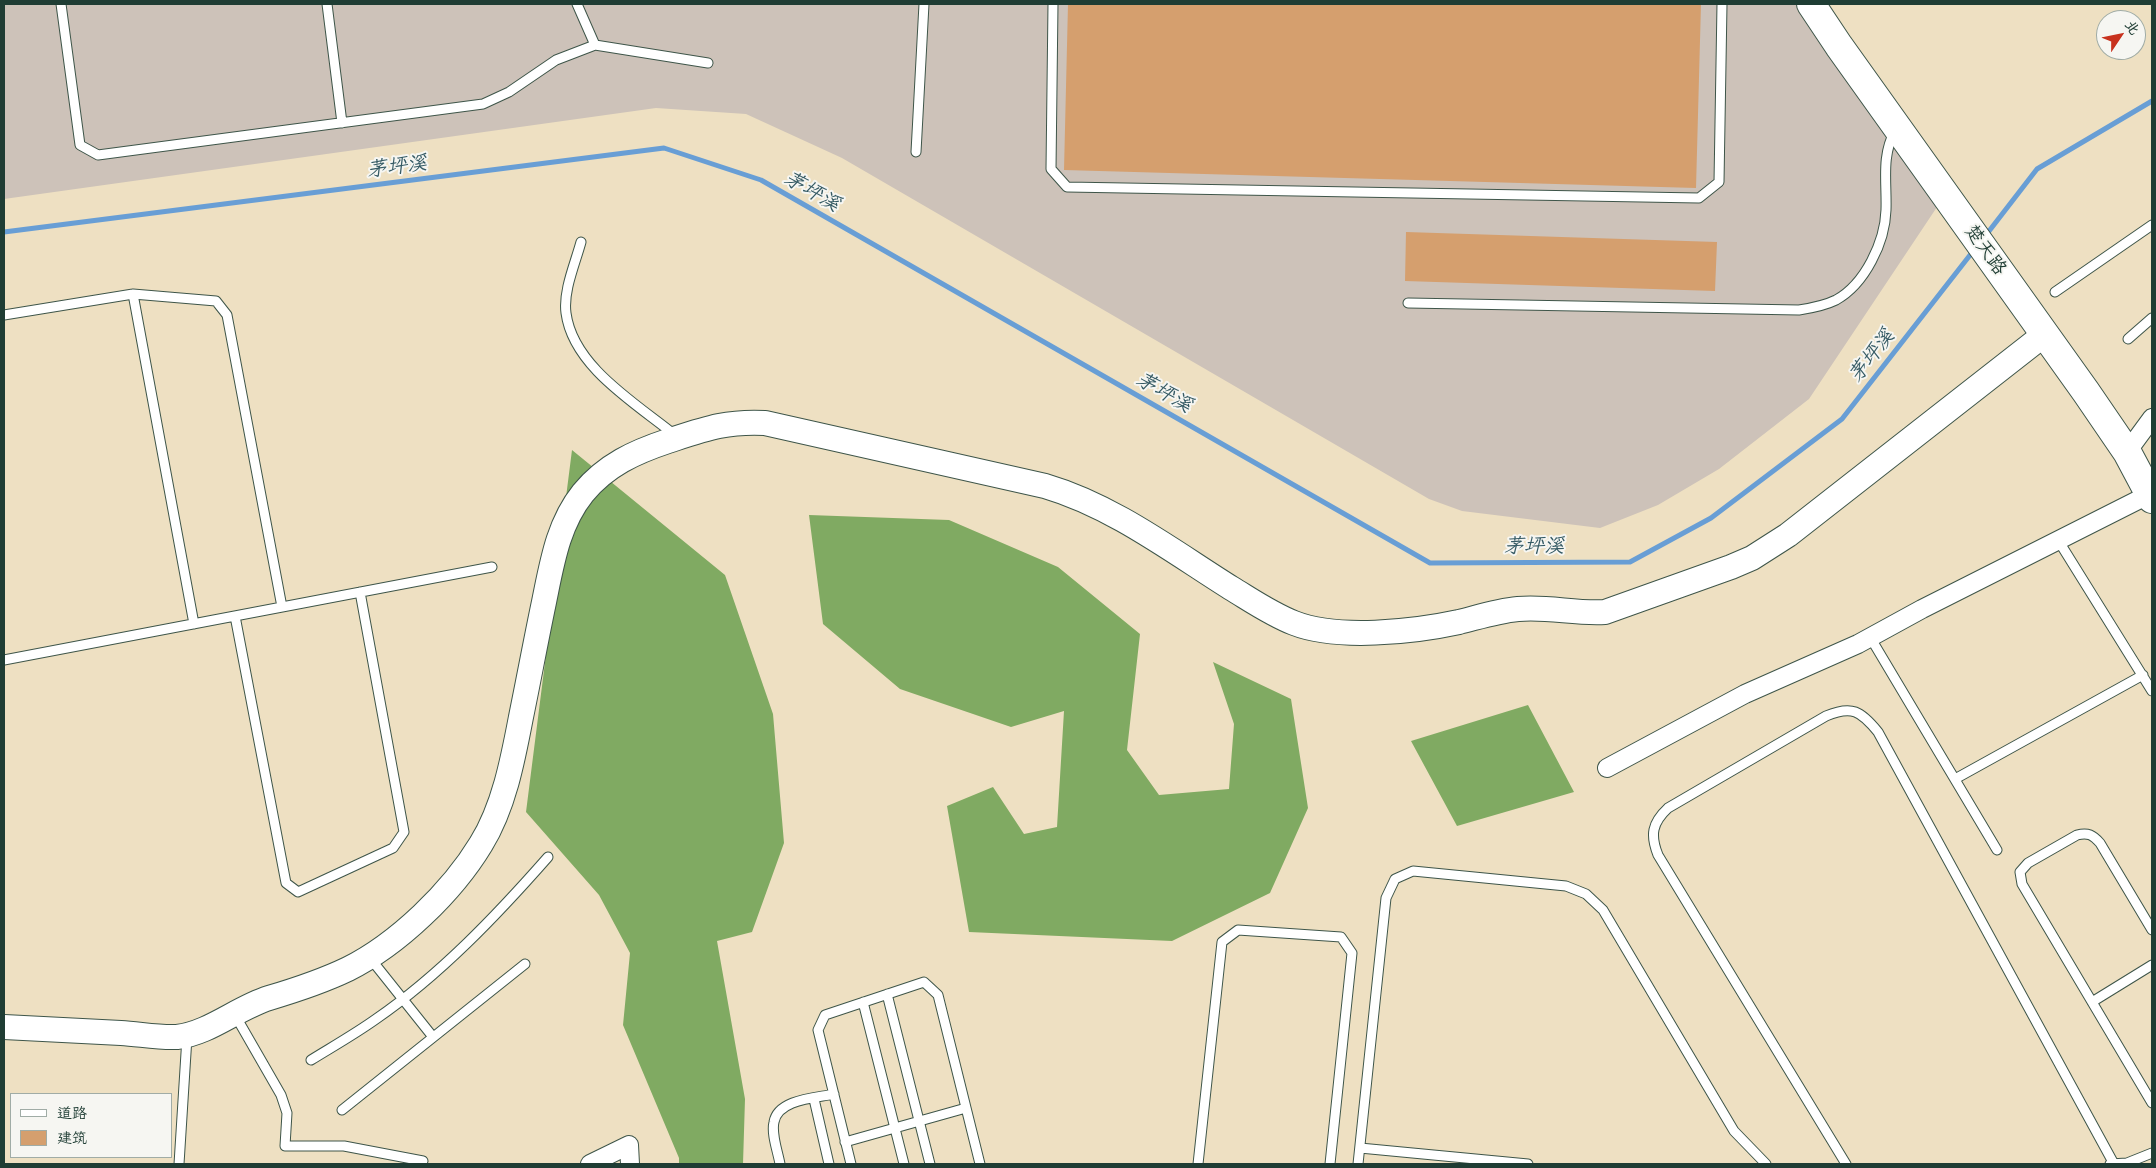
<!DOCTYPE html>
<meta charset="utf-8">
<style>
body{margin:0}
#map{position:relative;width:2156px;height:1168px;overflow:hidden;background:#eee0c2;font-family:"Patrick Hand","LXGW WenKai TC",sans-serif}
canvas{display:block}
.frame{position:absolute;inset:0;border:5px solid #1f3d34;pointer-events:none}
.legend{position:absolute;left:10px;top:1093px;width:162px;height:65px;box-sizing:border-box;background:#f6f6f2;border:1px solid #a0aca6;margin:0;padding:6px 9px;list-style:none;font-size:15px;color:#1f3d34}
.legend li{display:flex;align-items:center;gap:10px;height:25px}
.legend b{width:25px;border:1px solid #a0aca6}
.north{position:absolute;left:2096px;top:10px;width:50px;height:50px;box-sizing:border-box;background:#f6f6f2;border:1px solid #a0aca6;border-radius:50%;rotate:56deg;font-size:14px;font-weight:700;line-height:20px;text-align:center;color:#1f3d34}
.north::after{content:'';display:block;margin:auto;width:18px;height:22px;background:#c8321e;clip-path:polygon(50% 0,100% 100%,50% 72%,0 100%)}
</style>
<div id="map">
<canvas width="2156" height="1168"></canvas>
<div class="frame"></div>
<ul class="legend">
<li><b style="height:6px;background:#fff"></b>道路</li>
<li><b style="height:14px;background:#d59f6e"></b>建筑</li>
</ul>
<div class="north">北</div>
</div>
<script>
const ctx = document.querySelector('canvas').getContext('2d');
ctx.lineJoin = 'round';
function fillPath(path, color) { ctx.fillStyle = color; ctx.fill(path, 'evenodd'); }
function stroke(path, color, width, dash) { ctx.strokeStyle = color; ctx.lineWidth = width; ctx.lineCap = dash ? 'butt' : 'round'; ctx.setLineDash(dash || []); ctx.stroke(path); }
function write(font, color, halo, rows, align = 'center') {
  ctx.font = font + ' "Patrick Hand","LXGW WenKai TC",sans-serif'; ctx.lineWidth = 4; ctx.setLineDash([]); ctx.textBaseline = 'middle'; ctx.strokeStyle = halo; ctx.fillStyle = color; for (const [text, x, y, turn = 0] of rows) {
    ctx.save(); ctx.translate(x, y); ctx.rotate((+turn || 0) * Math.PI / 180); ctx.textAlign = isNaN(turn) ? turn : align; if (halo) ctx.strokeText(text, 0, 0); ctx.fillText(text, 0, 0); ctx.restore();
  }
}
fillPath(new Path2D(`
 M4,4h1799l134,203 -128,192 -90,70 -61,36 -58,23 -138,-17 -33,-12 -587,-341 -96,-44 -90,-6 -652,91z`), '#cdc2b9');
fillPath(new Path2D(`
 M572,450l153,125 48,139 11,129 -32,89 -35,9 28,158 -2,65h-64v-6l-56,-133 7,-72 -31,-58 -73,-83z
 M809,515l140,5 109,47 82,67 -13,116 32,45 70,-6 5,-65 -21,-62 78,37 17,109 -38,85 -98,48 -203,-9 -22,-126 46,-19 31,47 33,-7 7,-116 -53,16 -111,-38 -77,-65z
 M1528,705l46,87 -117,34 -46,-85z`), '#80aa62');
stroke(new Path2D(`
 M4,232l660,-84 97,32 669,383 200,-1 81,-44 131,-99 132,-169
 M1986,235l51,-66 115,-68`), '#689ed5', 5);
fillPath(new Path2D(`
 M1068,4h633l-5,184 -632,-18z
 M1406,232l311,10 -2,49 -310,-10z`), '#d59f6e');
const lane = new Path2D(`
 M61,4l19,141 18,10 385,-51 26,-12 47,-32 39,-15 113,18
 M327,4l15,119
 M577,4l18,41
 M1053,4l-2,165 16,18 632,11 20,-16 3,-178
 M916,152l8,-148
 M581,242c-6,22 -18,49 -15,71 7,54 71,91 110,123
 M2055,292l97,-67
 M133,294l61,330
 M1408,303l391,7c13,-2 25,-4 37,-10 29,-16 49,-58 50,-90 1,-28 -5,-54 9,-79
 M4,315l129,-21 83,7 11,14 55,292
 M2128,339l24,-21
 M2058,540l94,151
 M235,616l51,267 12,9 95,-44 11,-16 -44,-240
 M1870,637l127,213
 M4,660l488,-93
 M1955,779l188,-104
 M2152,930l-52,-87c-7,-8 -12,-11 -23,-8l-49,28 -8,9 2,12 130,219
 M370,958l63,79
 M887,994l43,170
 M863,1002l41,162
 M2092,1002l60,-37
 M235,1015l46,80 6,18 -2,33h59l79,15
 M311,1060c21,-13 44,-26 65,-41 64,-44 121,-104 172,-162
 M814,1099l15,65
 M342,1110l183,-146
 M845,1142l121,-34
 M1360,1148l168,16
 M179,1164l8,-127
 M780,1164c-2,-12 -9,-30 -6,-42 4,-23 42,-24 60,-28
 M851,1164l-33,-134 7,-15 99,-33 14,13 42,169
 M1198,1164l24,-222 16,-12 103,7 11,16 -22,211
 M1358,1164l28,-266 9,-19 18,-8 153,15 20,8 17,16 131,221 32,33
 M1846,1164l-188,-309c-8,-20 -6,-32 10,-47l158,-92c26,-11 35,-5 52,16l236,432
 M2110,1164l17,-1 25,-10`);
const street = new Path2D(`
 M2127,452l25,-34
 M1607,768l138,-74 113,-50 64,-35 228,-115
 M590,1164l39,-19 1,19`);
const secondary = new Path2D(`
 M4,1027c39,2 78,4 117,6 18,1 38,5 56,4 33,-4 60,-29 92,-39 27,-8 54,-17 79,-29 50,-25 104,-77 133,-125 23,-37 32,-85 40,-127 8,-39 15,-77 23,-115 8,-39 14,-78 39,-109 23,-28 52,-41 85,-52 37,-12 58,-20 97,-18l280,63c68,20 127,65 186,102 20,12 40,26 63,35 43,17 119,9 165,-1 20,-5 38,-11 59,-13 29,-3 58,5 87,3l126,-45 21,-9 36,-23 257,-201`);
const highway = new Path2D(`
 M1811,4l28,42 247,346 41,60 25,47`);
stroke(lane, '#3e5549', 11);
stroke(street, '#3e5549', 20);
stroke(secondary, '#3e5549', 26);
stroke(highway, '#3e5549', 30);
stroke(lane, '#fff', 9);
stroke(street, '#fff', 18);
stroke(secondary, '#fff', 24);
stroke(highway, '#fff', 28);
write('19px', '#1f3d34', '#f6f6f2', [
 ["楚天路",1985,250,54]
]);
write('italic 20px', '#355a64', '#f6f6f2', [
 ["茅坪溪",397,167,-7],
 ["茅坪溪",812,192,30],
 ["茅坪溪",1872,356,-52],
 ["茅坪溪",1164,393,30],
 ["茅坪溪",1534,547]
]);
</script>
